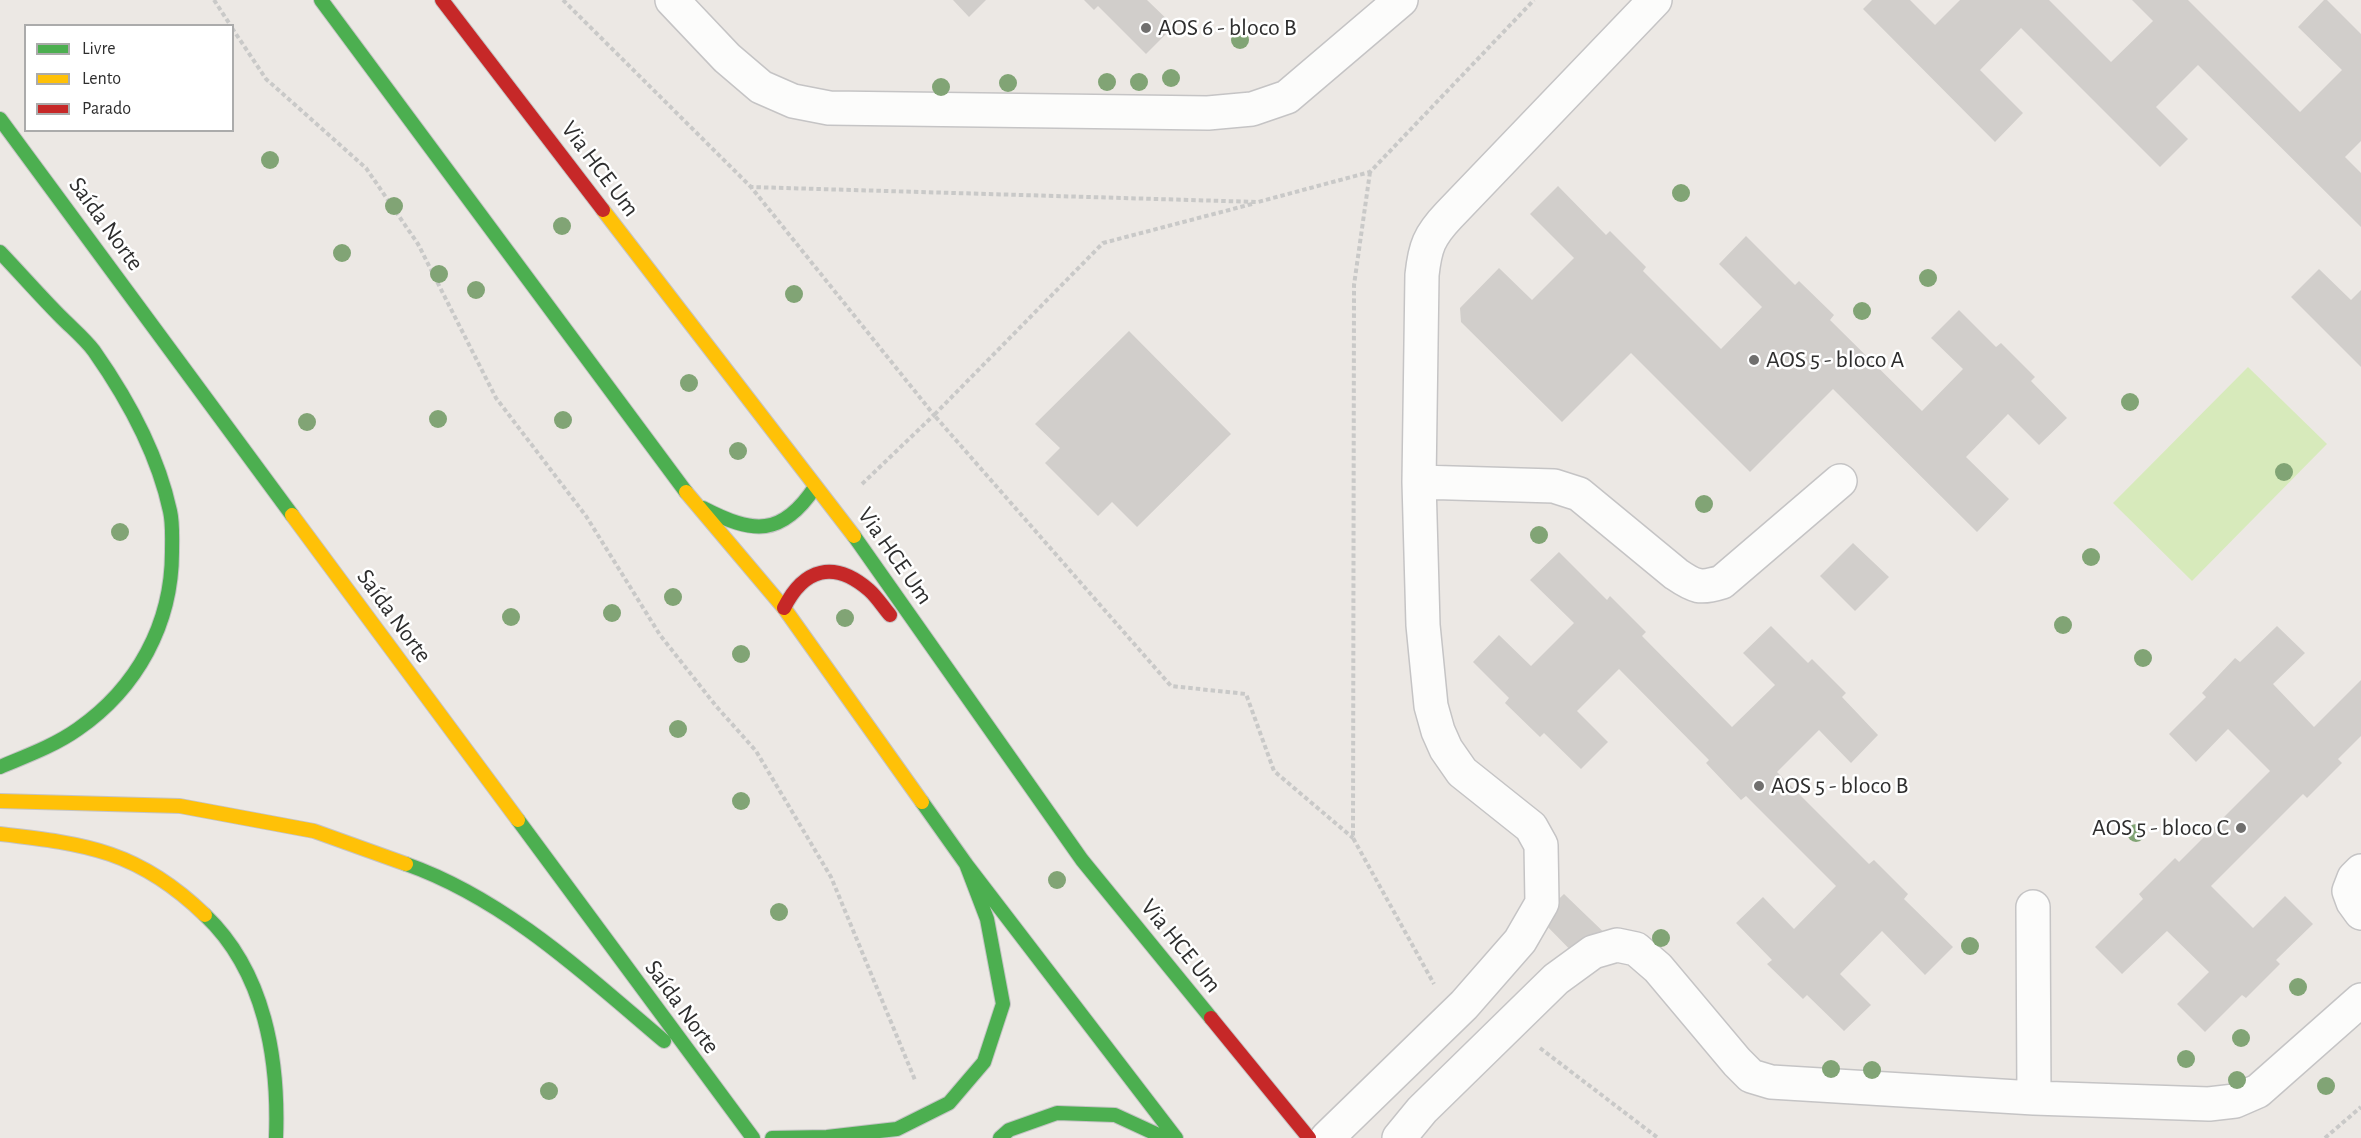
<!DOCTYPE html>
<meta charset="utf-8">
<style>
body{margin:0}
#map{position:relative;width:2361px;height:1138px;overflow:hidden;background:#ece8e4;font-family:"Alegreya Sans",sans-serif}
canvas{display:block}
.legend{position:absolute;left:24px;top:24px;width:210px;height:108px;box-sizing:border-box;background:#fff;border:2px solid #ababab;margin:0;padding:8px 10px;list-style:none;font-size:18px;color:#2e2e2e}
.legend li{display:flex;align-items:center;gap:12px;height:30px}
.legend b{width:30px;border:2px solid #ababab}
</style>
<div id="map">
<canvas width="2361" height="1138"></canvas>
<ul class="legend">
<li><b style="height:8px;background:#4caf50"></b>Livre</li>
<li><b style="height:8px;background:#ffc107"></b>Lento</li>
<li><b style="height:8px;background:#c62828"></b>Parado</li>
</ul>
</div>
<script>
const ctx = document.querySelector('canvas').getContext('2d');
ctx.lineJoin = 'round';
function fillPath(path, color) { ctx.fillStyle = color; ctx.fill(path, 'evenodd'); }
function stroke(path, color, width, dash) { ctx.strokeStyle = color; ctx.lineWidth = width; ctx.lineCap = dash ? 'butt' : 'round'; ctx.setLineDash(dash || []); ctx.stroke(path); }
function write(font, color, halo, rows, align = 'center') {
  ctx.font = font + ' "Alegreya Sans",sans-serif'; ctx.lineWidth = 5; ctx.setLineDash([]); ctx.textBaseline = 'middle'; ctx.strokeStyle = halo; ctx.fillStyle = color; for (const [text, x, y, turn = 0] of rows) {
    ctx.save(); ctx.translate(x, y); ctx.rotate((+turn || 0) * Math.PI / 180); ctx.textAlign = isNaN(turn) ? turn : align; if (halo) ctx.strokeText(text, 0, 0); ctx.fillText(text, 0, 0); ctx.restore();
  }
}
fillPath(new Path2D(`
 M2248,367l79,77 -135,137 -79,-78z`), '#d7eabb');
fillPath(new Path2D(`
 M953,0h33l-17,17z
 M1084,0h63l27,26 -28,28 -48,-48 -4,4z
 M1872,0h38l25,25 25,-25h89l62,62 42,-41 -21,-21h56l112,112 42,-42 -44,-43 26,-27h3l34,34v107l-16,16 16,16v54l-163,-162 -42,42 32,32 -28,28 -139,-139 -41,42 43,43 -28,29 -132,-133z
 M1558,186l48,49 4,-4 36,36 -3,4 78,78 41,-42 -43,-43 27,-28 49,49 4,-4 35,34 -4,5 92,91 41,-42 -32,-31 28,-28 37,37 5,-4 34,34 -4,4 36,37 -28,27 -31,-31 -42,43 43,42 -32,33 -144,-143 -83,83 -119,-119 -69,69 -101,-100 -1,-14 39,-40 33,32 42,-42 -44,-44z
 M2319,269l32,31 10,-10v77l-70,-70z
 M1129,331l102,103 -94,93 -25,-25 -14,14 -53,-53 15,-15 -25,-24z
 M1853,543l36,34 -34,34 -35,-35z
 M1559,552l48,48 3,-4 36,36 -4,4 90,91 43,-42 -32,-32 28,-27 37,37 4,-4 34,34 -4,4 36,38 -27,28 -32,-33 -42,42 92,92 5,-4 34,34 -4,5 49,48 -28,28 -43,-44 -42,43 31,31 -27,26 -37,-36 -4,4 -36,-35 5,-4 -36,-37 27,-26 31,32 42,-43 -90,-90 -5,4 -35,-37 3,-3 -90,-91 -42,42 31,31 -27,27 -37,-36 -4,4 -35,-34 4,-5 -36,-36 26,-27 32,31 43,-43 -44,-43z
 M2277,626l28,27 -32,31 41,43 47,-47v56l-23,23 4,4 -35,35 -4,-4 -92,92 42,42 32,-32 28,28 -37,36 4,4 -34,34 -4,-3 -37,37 -28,-28 32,-32 -42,-41 -45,43 -27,-27 48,-48 -4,-5 36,-36 4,4 91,-91 -42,-42 -32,33 -27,-28 37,-37 -4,-4 33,-35 5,4z
 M1564,894l51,49 -26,26 -50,-51z`), '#d1cecb');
const street = new Path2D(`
 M672,0l55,58 34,29 32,14 36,7 379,5 44,-4 35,-12 114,-97
 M1419,482l135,4 25,8 97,80c19,13 24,15 46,8l118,-101
 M2361,871l-7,7 -5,13 4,11 8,11
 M2033,907l1,191
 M1327,1138l137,-133 56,-64 22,-38 -1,-58 -10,-18 -69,-55 -16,-23 -8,-18 -7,-25 -8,-81 -4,-143 3,-207c3,-28 7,-39 27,-60l206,-215
 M1399,1138l23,-28 134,-131 37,-27 24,-7 19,4 22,19 79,94 14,14 20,6 263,16 175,6 26,-3 23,-10 103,-91`);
const fast = new Path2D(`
 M321,0l365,492
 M0,119l292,396
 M0,252c21,22 41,45 62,66 11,11 23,21 32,33 33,47 64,104 76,160 3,13 2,28 2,41 0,72 -35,136 -94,177 -24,17 -52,27 -78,38
 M703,508c50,26 79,29 112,-21
 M854,536l228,324 129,158
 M922,802l44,62 210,274
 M518,820l235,318
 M406,864c99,35 179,110 258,177
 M205,915c60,57 74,144 71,223
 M772,1138l55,-1 70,-8 52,-26 35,-41 19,-58 -16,-85 -21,-55
 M1000,1138l9,-8 48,-17 58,2 50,23`);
const slow = new Path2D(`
 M603,210l251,326
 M686,492l98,116 138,194
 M292,515l226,305
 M0,801l180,5 134,25 92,33
 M0,834c87,10 139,17 205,81`);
const jam = new Path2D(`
 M442,0l161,210
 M784,608c20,-40 50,-48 85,-18 8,7 14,17 21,25
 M1211,1018l98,120`);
stroke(street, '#c5c4c5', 36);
stroke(fast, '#c5c4c5', 16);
stroke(slow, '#c5c4c5', 16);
stroke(jam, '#c5c4c5', 16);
stroke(new Path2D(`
 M214,0l17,26
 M563,0l188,187
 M232,28l34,51 100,89 52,76 78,154 90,118 74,119 56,71 40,45 75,126 84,203
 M1370,172l-16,113 -1,553 81,146
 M1252,204l-149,39 -169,172 237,271 75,8 28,77 79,67
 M862,484l72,-69 -183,-228 507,15 112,-30 164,-172
 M1540,1048l118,90
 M2325,1138l36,-31`), '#c9c9c8', 4, [4.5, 3]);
stroke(street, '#fcfcfb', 33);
stroke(fast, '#4caf50', 14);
stroke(slow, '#ffc107', 14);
stroke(jam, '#c62828', 14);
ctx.fillStyle = '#81a475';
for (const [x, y] of [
 [1240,40],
 [1171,78],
 [1107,82],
 [1139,82],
 [1008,83],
 [941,87],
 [270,160],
 [1681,193],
 [394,206],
 [562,226],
 [342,253],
 [439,274],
 [1928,278],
 [476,290],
 [794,294],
 [1862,311],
 [689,383],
 [2130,402],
 [438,419],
 [563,420],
 [307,422],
 [738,451],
 [2284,472],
 [1704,504],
 [120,532],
 [1539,535],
 [2091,557],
 [673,597],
 [612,613],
 [511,617],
 [845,618],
 [2063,625],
 [741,654],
 [2143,658],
 [678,729],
 [741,801],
 [2136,833],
 [1057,880],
 [779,912],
 [1661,938],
 [1970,946],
 [2298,987],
 [2241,1038],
 [2186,1059],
 [1831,1069],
 [1872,1070],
 [2237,1080],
 [2326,1086],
 [549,1091]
]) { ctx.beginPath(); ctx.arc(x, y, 9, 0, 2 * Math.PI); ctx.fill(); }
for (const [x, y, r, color] of [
 [1146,28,6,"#706f6e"],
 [1754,360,6,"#706f6e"],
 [1759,786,6,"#706f6e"],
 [2241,828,6,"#706f6e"]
]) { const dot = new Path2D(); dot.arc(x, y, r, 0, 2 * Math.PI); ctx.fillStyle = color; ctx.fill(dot); stroke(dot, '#fff', 2); }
write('24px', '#2e2e2e', '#fff', [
 ["AOS 6 - bloco B",1158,28],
 ["AOS 5 - bloco A",1766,360],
 ["AOS 5 - bloco B",1771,786],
 ["AOS 5 - bloco C",2229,828,"right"]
], 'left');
write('24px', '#2e2e2e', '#fff', [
 ["Via HCE Um",600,169,53],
 ["Saída Norte",106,224,54],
 ["Via HCE Um",895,556,55],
 ["Saída Norte",394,616,54],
 ["Via HCE Um",1181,946,51],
 ["Saída Norte",682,1007,54]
]);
</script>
